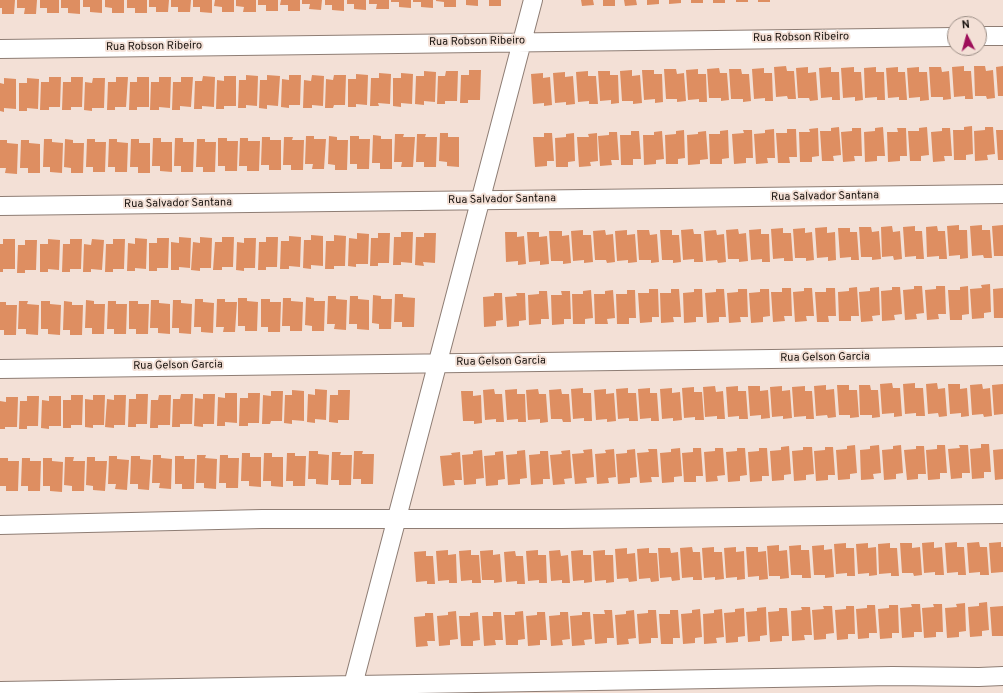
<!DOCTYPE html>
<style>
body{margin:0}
#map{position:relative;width:1003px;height:693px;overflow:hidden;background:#f3e0d6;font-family:Overpass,sans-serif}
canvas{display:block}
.north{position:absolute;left:947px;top:16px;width:40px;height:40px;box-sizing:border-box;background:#f3e0d6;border:1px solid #9b8e86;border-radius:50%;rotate:354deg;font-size:11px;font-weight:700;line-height:16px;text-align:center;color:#18120e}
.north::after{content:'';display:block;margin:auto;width:14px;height:18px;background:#9e0f5a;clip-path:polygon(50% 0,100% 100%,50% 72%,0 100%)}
</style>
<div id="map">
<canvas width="1003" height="693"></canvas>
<div class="north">N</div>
</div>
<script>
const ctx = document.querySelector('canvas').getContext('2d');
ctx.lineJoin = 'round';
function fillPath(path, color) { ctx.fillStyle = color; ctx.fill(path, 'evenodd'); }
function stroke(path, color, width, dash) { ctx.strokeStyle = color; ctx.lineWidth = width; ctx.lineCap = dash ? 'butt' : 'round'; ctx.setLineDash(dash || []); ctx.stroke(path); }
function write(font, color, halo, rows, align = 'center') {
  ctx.font = font + ' Overpass,sans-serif'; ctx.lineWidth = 4; ctx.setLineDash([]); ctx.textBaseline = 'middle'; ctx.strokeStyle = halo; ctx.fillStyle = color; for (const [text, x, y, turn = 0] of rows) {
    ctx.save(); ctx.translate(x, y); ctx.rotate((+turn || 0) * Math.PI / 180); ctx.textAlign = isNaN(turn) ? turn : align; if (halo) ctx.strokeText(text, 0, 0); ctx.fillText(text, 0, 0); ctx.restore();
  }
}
fillPath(new Path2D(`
 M0,0h15l-1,14h-12v-6h-2z
 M17,0h20l-1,14h-12l1,-6h-8z
 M40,0h19v13h-12v-5h-7z
 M61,0h19v14l-12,-1v-5h-7z
 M83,0h19v13l-12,-1v-5h-7z
 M105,0h19v13h-12v-5l-7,-1z
 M127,0h20v13h-12v-5h-8z
 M149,0h20l-1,12h-12v-5h-7z
 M171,0h20l-1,12h-12v-5h-7z
 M193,0h19v13l-12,-1v-5h-7z
 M215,0h19v12h-12v-5l-8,-1z
 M236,0h20v12h-13l1,-5 -8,-1z
 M258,0h20v11h-12v-6h-8z
 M281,0h19v11h-12v-6h-8z
 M302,0h20l-1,10 -12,-1 1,-5h-8z
 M325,0h19v11l-12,-1v-5h-7z
 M347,0h19v10l-12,-1v-5h-7z
 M369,0h20v9h-13l1,-5h-8z
 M391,0h20v8l-12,-1v-5h-8z
 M413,0h20v8l-12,-1v-5h-8z
 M436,0h20v7h-12v-5l-8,-1z
 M466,0h12v6l-12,-1z
 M489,0h12v6h-12z
 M581,0h12l1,5 -12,1z
 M603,0h12v6h-12z
 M624,0h12l1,5 -12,1z
 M647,0h12v4l-12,1z
 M669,0h12v3l-12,1z
 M691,0h12v3h-12z
 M713,0h12v3h-12z
 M736,0h12v2h-12z
 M758,0h12v2h-12z
 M786,66l1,5h7l2,28h-8l-1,-3 -11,1 -2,-30z
 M964,66v5h7l2,28h-8v-3l-11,1 -2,-30z
 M974,66h11l1,5 7,-1 2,28 -8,1 -1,-3h-11z
 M1003,66v30h-5l-2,-29z
 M808,67v6l8,-1 2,28 -8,1 -1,-3h-11l-2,-30z
 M831,67v5h8l1,28h-8v-3l-11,1 -2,-30z
 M854,67v5h7l2,28 -8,1v-4l-12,1 -2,-30z
 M876,67v5h8l1,28h-8v-3l-12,1 -1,-30z
 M898,67v5h7l2,28h-8v-3l-11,1 -2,-30z
 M919,67v5h8l2,28 -9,1v-4l-11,1 -2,-30z
 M929,67h12l1,5 7,-1 2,28 -8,1v-3h-12z
 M719,68l1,5h7l2,27 -8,1v-3h-12l-2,-29z
 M764,68v5h8l1,28h-8v-3l-11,1 -2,-30z
 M664,69h12l1,5 7,-1 2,28 -9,1v-3h-11z
 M698,69v5h8l1,28h-8v-3l-11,1 -2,-30z
 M729,69h12l1,5h7l2,27 -8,1v-3h-12z
 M469,70h12l-1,30h-12v3h-8l1,-28h8z
 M632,70v6l8,-1 2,28 -9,1v-3h-11l-2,-30z
 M642,70h12v4h8l1,28 -8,1v-4l-11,1z
 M424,71l12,1 -1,30 -11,-1v4l-9,-1 1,-28h8z
 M446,71h12l-1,30h-12v3h-8l1,-28h7z
 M588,71v5h8l2,28h-9v-3l-11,1 -2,-30z
 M598,71h12v4h8l1,28 -8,1v-4l-11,1z
 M565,72v5l8,-1 2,28 -9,1v-3l-11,1 -2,-30z
 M379,73l12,1 -1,30 -12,-1 1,3h-9l1,-28h8z
 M401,73l12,1 -1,30 -11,-1v4l-8,-1v-28h8z
 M543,73v5l7,-1 2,28 -8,1v-3l-11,1 -2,-30z
 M356,74l12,1 -1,30 -11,-1v3h-8v-28h8z
 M246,75l12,1 -1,30 -11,-1v3h-8l1,-28h7z
 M267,75l13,1 -2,30 -11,-1v4l-8,-1 1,-28h7z
 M289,75h12l-1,30h-11v3l-8,-1 1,-28 7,1z
 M312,75l12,1 -1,30 -11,-1v3h-9l1,-28 7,1z
 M334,75h12l-1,30h-11l-1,3h-8l1,-29 7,1z
 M203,76l12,1 -1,30 -12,-1v3h-8l1,-28h7z
 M224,76h12v30h-12v3h-8l1,-29 7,1z
 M49,77h12l-1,30h-11v3h-9l1,-28h8z
 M71,77h12l-1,30h-11v3h-9l1,-28h8z
 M116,77h12l-2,30h-11v3h-8l1,-28h8z
 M137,77h12v30h-12v3h-8l1,-28h7z
 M159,77h12l-1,31 -11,-1v3h-9l1,-28h8z
 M181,77h12l-2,30 -11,-1v4h-8l1,-28h8z
 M4,78l12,1v30l-12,-1v4l-4,-1v-28l4,1z
 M27,78l12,1 -1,30 -11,-1v3h-8v-28h8z
 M93,78h12l-1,30h-12v3l-8,-1 1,-28 7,1z
 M972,126l1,28 -7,1v5h-12l-1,-30h11v-3z
 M839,127l2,28 -8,1 1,5h-12l-2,-30h11v-3z
 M883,127l2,29h-8v5l-12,1 -1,-30 11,-1v-3z
 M927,127l2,28 -8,1v5h-11l-2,-30h11v-3z
 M985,127h8l2,27 -8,1 1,5 -13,1 -1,-30 11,-1z
 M818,128l1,28 -7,1v5h-12l-1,-30h11l-1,-3z
 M852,128h9l1,28h-8l1,5 -12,1 -2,-30 11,-1z
 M897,128h9l1,28h-7v5l-12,1 -1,-30h11z
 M942,128h8l2,28h-8l1,5 -12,1 -2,-30 11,-1z
 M774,129l1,29h-8l1,5 -12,1 -2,-30 11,-1v-3z
 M787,129h9l1,28h-8l1,6h-12l-2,-30h11z
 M684,130l1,28 -7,1v5h-12l-1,-29 11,-1v-3z
 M728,130l1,28 -7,1v5h-12l-1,-30h11v-3z
 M743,130h9l1,28h-7v5l-12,1 -2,-30 12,-1z
 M996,130h7v30h-5z
 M631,131h8l2,28h-8v6h-12l-1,-30h11z
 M662,131l2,28 -8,1v4l-12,1 -1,-30h11v-3z
 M706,131l2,28 -8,1v4l-12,1 -1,-30 11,-1v-2z
 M609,132h8l2,28h-8l1,5 -12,1 -2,-30 11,-1z
 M440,133h8v4h11v30l-12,-1v-4l-8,-1z
 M544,133h8l2,28h-7v5l-12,1 -2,-30h11z
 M574,133l1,28 -7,1v5h-12l-1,-29 11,-1v-3z
 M597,133l1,28 -8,1 1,4 -12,1 -2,-30h12l-1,-3z
 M395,134h9l-1,3h12l-2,30h-12l1,-5h-8z
 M417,134h9l-1,3h12l-1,30h-12v-5h-8z
 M373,135l8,1v3h11v30h-12v-6h-8z
 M306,136h8v3h12l-2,30h-12l1,-5h-8z
 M329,136l8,1v3h11l-1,30h-12v-5l-7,-1z
 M350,136h9v3h11l-1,30h-12v-5h-7z
 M262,137h8v3h11v30h-12v-5h-8z
 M284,137h9l-1,3h12l-1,30h-12v-5h-8z
 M153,138h8v4h11v30l-12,-1v-5h-8z
 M175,138h8v4h11l-1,30h-12v-6h-7z
 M218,138h9v3h11l-1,30h-12v-5h-7z
 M240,138h8v3h12l-1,30h-12v-5h-8z
 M44,139h8v3l11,1 -1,30 -12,-1v-5h-7z
 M65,139l8,1v3h11l-1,30h-12v-5l-7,-1z
 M87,139h8v3h11l-1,30h-12v-5h-7z
 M109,139h8v3l11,1 -1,29h-12v-5h-7z
 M131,139h8v4h11v30h-12v-6h-8z
 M197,139h8v3h11l-1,30h-12v-5h-7z
 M0,140h7v3l11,1 -1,30 -12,-1 1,-5h-6z
 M21,140h8v3l11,1v29h-12v-5h-8z
 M959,225v5h8l1,28 -8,1v-4l-11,1 -2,-30z
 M982,225v5h8l2,28h-8l-1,-3 -11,1 -2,-30z
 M1003,225v31h-9l-2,-30z
 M892,226l1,6 7,-1 2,28 -8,1 -1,-4 -11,1 -1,-30z
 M915,226v5h7l2,28h-8v-3l-11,1 -2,-30z
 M937,226l1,5h7l2,28h-8v-3l-12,1 -1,-30z
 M827,227v6l8,-1 1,28 -8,1v-4l-11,1 -2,-30z
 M859,227h12l1,5 7,-1 2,28 -9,1v-3h-11z
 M783,228v5h8l2,28h-9v-3l-11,1 -2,-30z
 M805,228v5l7,-1 2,28 -8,1v-3h-11l-2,-29z
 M838,228h12v4h7l2,28h-8v-3l-11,1z
 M693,229l1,5h7l2,28h-9v-3l-11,1 -2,-30z
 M738,229l1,5 7,-1 2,28 -9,1v-3h-11l-2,-29z
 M761,229v5h8l1,28h-8v-3l-11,1 -2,-30z
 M583,230v5h8l2,27 -9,1v-3l-11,1 -2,-30z
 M605,230l1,5 7,-1 2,28 -8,1 -1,-3h-11l-2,-29z
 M627,230v5l8,-1 2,28 -9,1v-3l-11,1 -2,-30z
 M637,230h12l1,5 7,-1 2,28 -8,1v-3h-12z
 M660,230h12v5h7l2,27 -8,1v-3h-11z
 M716,230l1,5 7,-1 2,28 -8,1 -1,-3 -11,1 -2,-30z
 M549,231h13v5l7,-1 2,28 -8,1v-3h-12z
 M401,232h12l-1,31 -11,-1v3h-8l1,-28h7z
 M505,232h12v5l7,-1 2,28 -8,1v-4l-12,1z
 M527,232h12v5l8,-1 2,28 -9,1v-4l-11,1z
 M357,233l12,1 -1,30h-12v3l-8,-1 1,-28 8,1z
 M378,233h12l-1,30h-11v3h-8l1,-28h7z
 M424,233h12l-1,30 -12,-1 1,4 -9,-1 1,-28h8z
 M311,235l12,1v30l-12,-1v4l-8,-1 1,-28h7z
 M334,235l12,1 -1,30h-11v3h-9l1,-28h8z
 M289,236l12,1 -1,30 -11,-1v3h-9l1,-28h8z
 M179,237l12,1 -1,30 -11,-1v3h-8v-28l8,1z
 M200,237l12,1 -1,30h-11v3l-9,-1 2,-28 7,1z
 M222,237h12l-1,30h-11v3h-9l2,-28h7z
 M266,237h12l-1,30h-11v3h-8l1,-28h7z
 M135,238l12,1 -1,30 -11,-1v3h-8l1,-28 7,1z
 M157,238h12l-1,30h-11v3h-8v-28h8z
 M244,238h12l-1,30h-11v3l-8,-1 1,-28 7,1z
 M3,239h12v30h-12v3h-3v-28h3z
 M48,239l12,1 -1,30 -11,-1v3h-8v-28h8z
 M70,239h12l-1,30h-11v3h-8l1,-28h7z
 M92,239l12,1 -2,30 -11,-1v3h-8l1,-28 7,1z
 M113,239h12l-1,30h-11v3h-8l1,-28h7z
 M25,240h12l-1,30h-11v3h-8l1,-28h7z
 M990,284l1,28 -7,1v5l-12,1 -2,-30 12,-1 -1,-3z
 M914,286h8l2,27 -8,1 1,5 -12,1 -2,-30 11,-1z
 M936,286h9l1,28h-8l1,5 -12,1 -2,-30 11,-1z
 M968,286l1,28 -7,1v5h-12l-2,-30h12v-3z
 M857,287l2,29h-8v5h-12l-1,-29 11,-1v-3z
 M879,287l1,28 -8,1 1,5 -12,1 -2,-30 11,-1v-3z
 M892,287h8l2,27 -8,1 1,5 -13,1 -1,-30 11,-1z
 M782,288h9l1,28h-8l1,5 -12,1 -2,-30h11z
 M804,288h8l2,28h-8l1,5 -12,1 -2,-30 11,-1z
 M826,288h9l1,28h-8l1,6h-12l-2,-30h11z
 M1003,288v30h-9l-1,-29z
 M649,289h9l1,28h-7v5l-12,1 -2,-30h11z
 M671,289h8l2,28h-8l1,5 -13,1 -1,-30h11z
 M694,289h8l1,28h-7v5l-12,1 -1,-30 11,-1z
 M716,289h8l2,28h-7v5l-12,1 -2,-30 11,-1z
 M738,289h9l1,28h-8l1,5 -12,1 -2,-30 11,-1z
 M760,289h9l1,27 -7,1v5l-12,1 -2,-30 11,-1z
 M591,290l2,28 -8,1v5h-12l-1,-30h11v-3z
 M613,290l2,28 -8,1 1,5h-13l-1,-30h11v-3z
 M627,290h8l1,28h-7v6h-12l-1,-30h11z
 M539,291h8l2,28h-8v5l-12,1 -1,-30 11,-1z
 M561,291h9l1,28h-7v5l-12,1 -1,-30h11z
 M494,293h8l1,27 -7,1v5l-12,1 -1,-30 11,-1z
 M516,293h9l1,27 -7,1v5l-12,1 -2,-30 12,-1z
 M395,294h8v3l12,1 -1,29h-12v-5h-8z
 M373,295l8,1v3h11l-1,30h-12v-5l-7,-1z
 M328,296h8v3l11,1 -1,30 -12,-1 1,-5h-8z
 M350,296h8v3l11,1v30l-12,-1v-5h-8z
 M306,297l8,1v3h11l-1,30h-12v-5l-7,-1z
 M238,298h9v3l11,1 -1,29h-12v-5h-7z
 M283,298h8v3l12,1 -1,29h-12v-5h-8z
 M195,299h8v3l11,1 -1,30 -12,-1v-5h-7z
 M217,299h8v3h12l-2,30h-12l1,-5h-8z
 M261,299h9v3h11l-1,30h-12v-5h-7z
 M86,300l8,1v3h11l-1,30h-12v-6h-7z
 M151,300h8v3l11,1v30l-12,-1v-5h-8z
 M173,300h8v3l11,1 -1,30 -12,-1v-5h-7z
 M19,301h9l-1,3 12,1 -1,30 -12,-1v-5h-8z
 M41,301h9v3l11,1 -1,30 -12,-1v-5h-7z
 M64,301l8,1v3h11l-1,30h-12v-5h-7z
 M108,301h8v3h11l-1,30h-12v-5h-7z
 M129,301h9v3h11l-1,30h-12v-5h-7z
 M0,302h6v3h11l-1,30h-12v-5h-4z
 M892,383l1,5h7l2,28 -8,1v-4l-12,1 -2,-30z
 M915,383v5h8l2,28h-9v-3l-11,1 -2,-30z
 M937,383l1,6 7,-1 2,28 -8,1 -1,-4 -10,1 -2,-30z
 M948,384h12v5l7,-1 2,28 -8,1v-4l-11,1z
 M982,384l1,5 7,-1 2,28 -8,1 -1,-3 -11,1 -2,-30z
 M1003,384v30l-9,1 -2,-30z
 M826,385v5l8,-1 2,28 -8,1 -1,-3 -11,1 -2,-30z
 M837,385h12v5h8l2,27 -9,1v-3h-11z
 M859,385h11l1,5h7l2,27 -8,1v-3h-12z
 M715,386l1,6 7,-1 2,28h-8v-3l-12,1 -2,-30z
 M738,386v5h8l2,28h-9v-3l-11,1 -2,-30z
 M748,386h12v5l8,-1 2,28 -9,1v-4l-11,1z
 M782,386v5l8,-1 2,28 -9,1v-3l-11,1 -2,-30z
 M805,386v5h7l2,28h-8v-3l-12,1 -2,-30z
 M694,387v5h8l2,28h-9v-3l-11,1 -2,-30z
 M583,388v5h8l1,28h-8v-3l-11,1 -2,-30z
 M628,388v5h8l2,28h-9v-3l-11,1 -2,-30z
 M650,388v5h7l2,28h-8v-3l-11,1 -2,-30z
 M672,388v5l8,-1 2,28 -9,1v-3l-11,1 -2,-30z
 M315,389l12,1 -1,30 -11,-1v4l-8,-1 1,-28 7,1z
 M494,389l1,5h7l2,28h-8v-3l-11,1 -2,-30z
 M517,389v5h8l1,28h-8v-3l-11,1 -2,-30z
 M538,389l1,5h7l2,28 -8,1v-4l-12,1 -2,-30z
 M561,389l1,5h7l2,28h-8l-1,-3h-11l-2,-29z
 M606,389v5l8,-1 2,28 -9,1v-3l-11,1 -2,-30z
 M292,390l12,1v30l-12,-1v4l-8,-1 1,-28h7z
 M338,390h12l-1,30h-11v3l-9,-1 1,-27h8z
 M271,391h12l-1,30h-11l-1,3h-8l1,-29 8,1z
 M461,391h12v5l8,-1 1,28 -8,1v-3h-11z
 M225,393h12v30l-12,-1v4h-8l1,-29 7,1z
 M248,393h12l-1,30h-11v3h-9l1,-28h8z
 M136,394h12l-1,30h-11v3h-8l1,-28h7z
 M181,394h12l-1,30h-12v3h-8l1,-28h7z
 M203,394h12l-1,30h-11v3l-9,-1 1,-28 8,1z
 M71,395h12l-1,30h-11v3h-8v-28h8z
 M93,395h12l-1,30h-11v3l-8,-1v-28l8,1z
 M114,395h12l-1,30h-11v3l-9,-1 2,-28 7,1z
 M159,395h12l-1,30h-12v3h-8l1,-28h7z
 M27,396h12l-1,30h-11v3h-8l1,-28h7z
 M49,396h12v30h-12v3l-8,-1 1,-28 7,1z
 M6,397h12l-1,30h-12v2h-5v-28l6,1z
 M981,444h8l2,28h-7v6l-12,1 -2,-30 11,-1z
 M855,445l2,28 -7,1v5l-12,1 -2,-30 11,-1v-3z
 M879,445l2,28 -8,1 1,5 -13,1 -1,-30 10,-1v-3z
 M901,445l2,28 -7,1v5l-12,1 -2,-30 11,-1v-3z
 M937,445h8l2,28h-7v6l-12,1 -2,-30 11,-1z
 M959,445h9l2,28h-8v5l-11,1 -3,-30 12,-1z
 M789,446l2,28 -7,1v5l-12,1 -2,-30 11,-1v-3z
 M916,446h8l2,28h-8v5l-11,1 -3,-30 12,-1z
 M803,447h9l2,27 -8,1v5l-12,1 -2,-30 11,-1z
 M825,447h8l2,28h-7v5l-12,1 -2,-30 11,-1z
 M680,448l2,28 -8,1v5l-12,1 -2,-30 11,-1v-3z
 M693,448h8l2,28h-7v6h-12l-2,-29 11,-1z
 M715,448h8l2,27 -8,1 1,5 -12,1 -2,-30 11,-1z
 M737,448h8l2,27 -7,1v5l-12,1 -2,-30 11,-1z
 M759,448h8l2,28h-7v5l-12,1 -2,-30 11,-1z
 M592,449l2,28 -8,1 1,5 -12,1 -3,-30 12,-1 -1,-3z
 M614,449l2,28 -8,1 1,5 -12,1 -2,-30 11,-1 -1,-3z
 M635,449l2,28 -7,1v5l-12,1 -2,-30 11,-1v-3z
 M648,449h9l2,28h-8l1,5 -12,1 -3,-30 12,-1z
 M1003,449v30l-8,1 -2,-30z
 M482,450l2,28 -8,1v5l-12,1 -2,-30 11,-1v-3z
 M525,450l2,28 -7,1v5l-12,1 -2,-30 11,-1v-3z
 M570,450l2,28 -8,1 1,5 -12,1 -3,-30 12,-1 -1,-3z
 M309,451h9v3l11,1 -1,30 -12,-1v-5h-8z
 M354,451h9l-1,3h12l-1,30h-12v-5h-8z
 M503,451l2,28 -7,1v5l-12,1 -2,-30 11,-1v-3z
 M540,451h8l2,28h-7v5l-12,1 -2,-30 11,-1z
 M332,452h9l-1,3h12l-1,30h-12v-5h-8z
 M460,452l2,28h-8l1,5 -12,1 -3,-30 12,-1 -1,-2z
 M242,453h8v4h11v30l-12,-1v-5h-8z
 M264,453h8v4h11v30l-12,-1v-5h-8z
 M287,453h8v3h11l-1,30h-12v-5h-7z
 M153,455h8v3l11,1 -1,30 -12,-1 1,-5h-8z
 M197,455h9l-1,3 12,1 -1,30 -12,-1v-5h-8z
 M220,455h8v3h11l-1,30h-12v-5h-7z
 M109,456h8v3l12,1 -2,30 -12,-1 1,-5h-8z
 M131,456h9v3l11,1 -2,30 -11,-1v-5h-8z
 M175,456h9v3h11l-1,30h-12v-5h-7z
 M65,457h9l-1,4h12l-1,30h-12v-5l-8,-1z
 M87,457h8v4h12l-2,30 -12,-1v-4l-7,-1z
 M0,458h8v3h11l-1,30h-12v-5h-6z
 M22,458h8v3h11l-1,30h-12v-5h-7z
 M43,458h9v3l11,1 -1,30 -12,-1v-5h-7z
 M934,542v6l8,-1 2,28h-9v-3l-11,1 -2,-30z
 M957,542v5h7l2,28h-8v-3l-11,1 -2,-30z
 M979,542l1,5h7l2,28h-9v-3l-11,1 -2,-30z
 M1001,542v5h2v25l-12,1 -2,-30z
 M846,543v5h8l1,28h-8v-3l-11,1 -2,-30z
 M868,543v5l8,-1 1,28 -8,1v-3l-11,1 -2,-30z
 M890,543v5h7l2,28h-8v-3l-12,1 -1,-30z
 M900,543h12v5l8,-1 2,28 -8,1 -1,-3h-11z
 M779,545v6l8,-1 2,28 -9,1v-3h-11l-2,-30z
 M801,545v5h8l2,28h-9v-3h-11l-2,-29z
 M824,545v5l8,-1 2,28 -9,1v-3h-11l-2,-29z
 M692,547l1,5h7l2,28h-9v-3l-11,1 -2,-30z
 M714,547v5h8l2,27 -9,1v-3l-11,1 -2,-30z
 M736,547v5l8,-1 1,28 -8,1v-3l-11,1 -2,-30z
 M746,547h12v5l8,-1 2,28 -9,1v-4l-11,1z
 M627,548v6l8,-1 2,28 -8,1 -1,-4 -11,1 -2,-30z
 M649,548v5h8l2,28 -8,1 -1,-4 -11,1 -2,-30z
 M658,548h12l1,5 7,-1 2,28 -8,1 -1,-4 -11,1z
 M448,550v5l8,-1 1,29h-8v-3l-11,1 -2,-30z
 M471,550v5h8l2,28h-9v-3l-11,1 -2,-30z
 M493,550v5l7,-1 2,28 -8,1v-3h-12l-2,-29z
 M538,550v5h8l1,28h-8v-3l-11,1 -2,-30z
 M560,550l1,6 7,-1 2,28h-8v-3l-11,1 -2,-30z
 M583,550v5h8l1,27 -8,1v-3l-11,1 -2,-30z
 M605,550v5h8l1,27 -8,1v-3l-11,1 -2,-30z
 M426,551v5h7l2,28h-8v-3l-11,1 -2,-30z
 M515,551l1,5h7l2,28h-8v-3l-11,1 -2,-30z
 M987,602l2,28 -7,1v5l-12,1 -2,-30 11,-1v-3z
 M965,603l1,28 -7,1v5l-12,1 -2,-30 12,-1 -1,-3z
 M911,604h9l2,28h-8v5l-12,1 -2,-30 12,-1z
 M933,604h9l1,28h-7v5l-12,1 -2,-30 12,-1z
 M867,605h8l2,28h-8v5l-11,1 -2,-30 11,-1z
 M889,605h9l1,28h-7v5l-12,1 -2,-30 11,-1z
 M823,606h9l2,27 -8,1v5l-12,1 -2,-30 12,-1z
 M846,606h8l1,28h-7v5l-11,1 -2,-30 11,-1z
 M1003,606v30h-11l-2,-29z
 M766,607l1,28 -7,1v5l-12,1 -2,-30 11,-1v-3z
 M801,607h9l2,28h-8l1,5 -13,1 -1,-30 11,-1z
 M744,608l1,28 -7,1v5l-12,1 -2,-30 11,-1v-3z
 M779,608h8l2,28h-7v5l-12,1 -2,-30 11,-1z
 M700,609l2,28 -7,1v5l-12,1 -2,-30 11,-1v-3z
 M722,609l2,28 -8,1 1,5 -13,1 -1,-30 11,-1v-3z
 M604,610h8l2,28h-7v5l-12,1 -2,-30h12z
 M634,610l2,28 -8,1 1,5 -12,1 -2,-30 11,-1v-3z
 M648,610h8l2,28h-7v5l-12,1 -2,-30 11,-1z
 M670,610h8l2,28h-7v6h-12l-2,-30h11z
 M456,611l2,28 -8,1v5l-11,1 -2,-30 11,-1v-3z
 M523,611l2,28 -7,1v5h-12l-2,-30h11v-3z
 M478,612l2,28 -7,1v5h-12l-2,-30h11v-3z
 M493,612h8l2,28h-8l1,5 -12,1 -2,-30h11z
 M537,612h8l2,28h-7v5l-12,1 -2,-30 11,-1z
 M560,612h8l2,27 -8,1 1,5 -12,1 -2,-30 11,-1z
 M582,612h8l2,27 -8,1 1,5 -13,1 -2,-30 12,-1z
 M425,613h8l2,28h-8l1,5 -12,1 -2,-30 11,-1z`), '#de8e61');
const minor = new Path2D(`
 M979,36h24
 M0,49l955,-12
 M0,206l1003,-12
 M0,369l1003,-13
 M0,525l262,-6h300l441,-5
 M353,685l180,-685
 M0,691l892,-15 87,1 24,-1`);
stroke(minor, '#8e7d74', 20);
stroke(minor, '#fff', 18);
write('11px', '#18120e', '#f3e0d6', [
 ["Rua Robson Ribeiro",801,38,-1],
 ["Rua Robson Ribeiro",477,42,-1],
 ["Rua Robson Ribeiro",154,47,-1],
 ["Rua Salvador Santana",825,197,-1],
 ["Rua Salvador Santana",502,200,-1],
 ["Rua Salvador Santana",178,204,-1],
 ["Rua Gelson Garcia",825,358,-1],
 ["Rua Gelson Garcia",501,362,-1],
 ["Rua Gelson Garcia",178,366,-1]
]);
</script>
